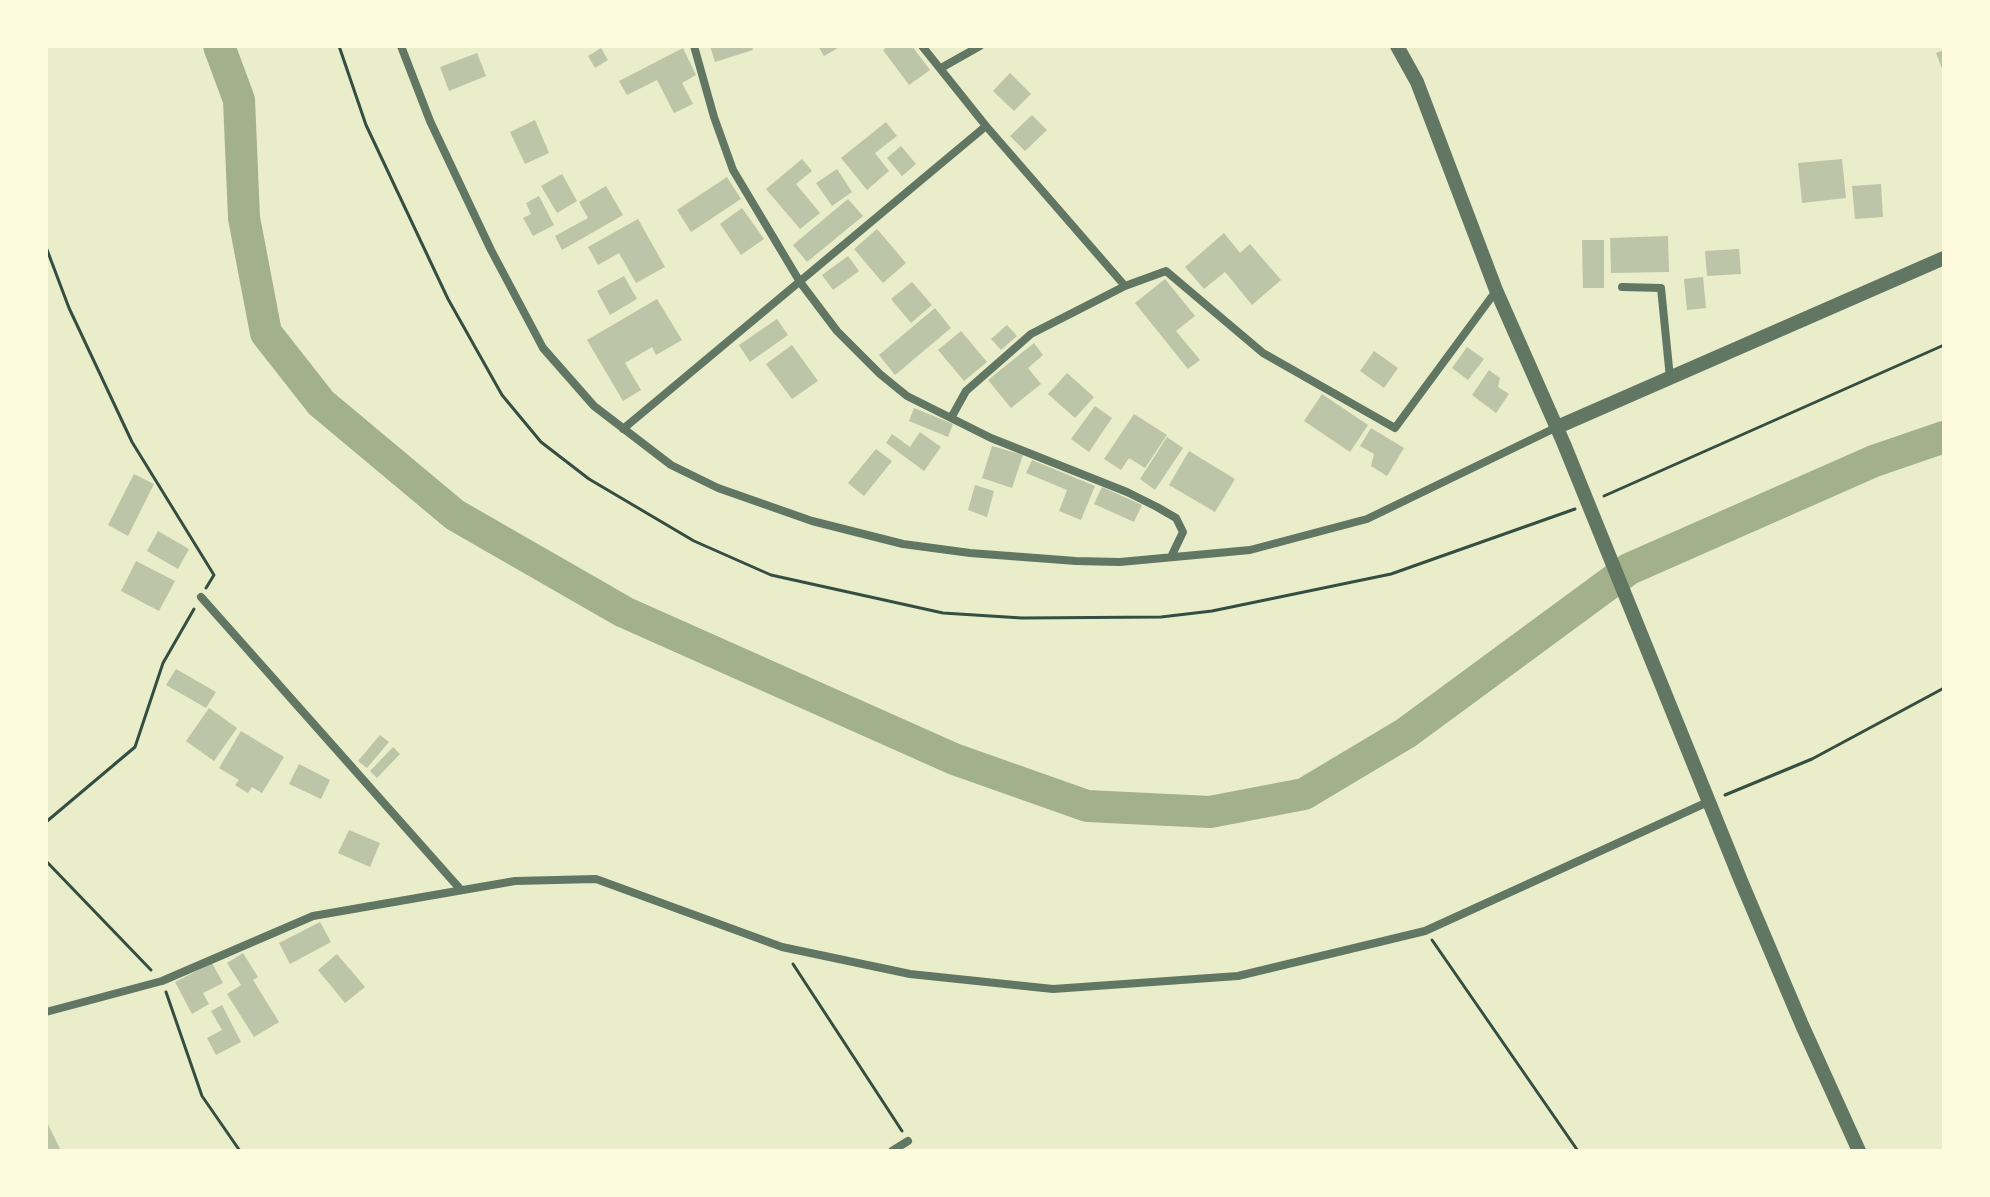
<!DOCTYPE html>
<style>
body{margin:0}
#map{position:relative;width:1990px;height:1197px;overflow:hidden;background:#e9edc9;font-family:Manrope,sans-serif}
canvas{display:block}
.frame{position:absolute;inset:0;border:48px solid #fefae0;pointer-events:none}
</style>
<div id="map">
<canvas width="1990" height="1197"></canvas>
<div class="frame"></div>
</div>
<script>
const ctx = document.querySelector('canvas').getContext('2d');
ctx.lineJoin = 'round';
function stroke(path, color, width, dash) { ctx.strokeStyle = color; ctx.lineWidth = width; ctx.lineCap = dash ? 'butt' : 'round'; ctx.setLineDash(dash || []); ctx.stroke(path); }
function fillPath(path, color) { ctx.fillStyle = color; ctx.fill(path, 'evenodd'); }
stroke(new Path2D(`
 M219,46l20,54 5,118 22,115 55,70 134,112 169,97 330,147 133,47 123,6 94,-18 102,-61 223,-164 245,-108 70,-24`), '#a3b18a', 32);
fillPath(new Path2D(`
 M710,46h42l1,4 -38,12z
 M818,46h23l-17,10z
 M888,46h24l18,24 -21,15 -26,-35z
 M601,48l7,12 -13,8 -7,-12z
 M683,48l13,27 -14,8 11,21 -19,9 -17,-33 -30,15 -8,-14z
 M1944,50v24l-8,-21z
 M477,53l9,23 -37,15 -9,-24z
 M1010,73l21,21 -17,17 -21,-20z
 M1032,115l15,15 -22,21 -15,-15z
 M535,120l14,33 -24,11 -15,-32z
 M886,122l11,14 -22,17 14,18 -22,19 -26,-32z
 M901,146l15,18 -14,12 -15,-18z
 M802,159l10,12 -16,13 24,29 -20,16 -34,-40z
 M1842,159l4,39 -44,5 -4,-40z
 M837,169l15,23 -20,14 -16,-23z
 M562,174l15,27 -20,12 -16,-27z
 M727,177l14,22 -50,33 -14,-22z
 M1881,184l2,33 -28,2 -3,-33z
 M606,186l17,29 -61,35 -7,-14 33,-18 -9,-16z
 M539,196l15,29 -21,11 -10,-18 8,-4 -5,-11z
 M848,199l15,17 -56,46 -14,-17z
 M742,208l22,31 -23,16 -21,-31z
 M638,219l27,48 -29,16 -17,-30 -21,12 -10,-18z
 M877,229l29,34 -23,20 -29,-34z
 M1224,233l16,20 10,-9 31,36 -29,25 -27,-33 -21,17 -19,-22z
 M1668,236l1,36 -58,1 -1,-35z
 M1582,240h22v48h-21z
 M1739,249l2,25 -34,2 -2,-25z
 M848,256l11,15 -26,19 -11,-15z
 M624,276l13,23 -27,16 -13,-24z
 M1703,277l3,31 -19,2 -3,-31z
 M1165,279l30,37 -19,15 24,29 -12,9 -53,-66z
 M912,282l20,23 -21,18 -20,-24z
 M657,299l25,41 -26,15 -4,-8 -27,16 16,27 -18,11 -36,-61z
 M935,308l16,20 -56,47 -16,-20z
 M777,319l11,16 -38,27 -11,-17z
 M1007,325l10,11 -16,14 -10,-11z
 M961,331l26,31 -23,19 -26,-31z
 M1034,343l9,12 -15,13 13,16 -30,24 -23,-28z
 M792,345l26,36 -26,18 -26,-35z
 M1467,347l17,12 -16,21 -16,-12z
 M1374,351l24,17 -14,20 -24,-17z
 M1489,370l11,8 -2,9 11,7 -13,19 -24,-18z
 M1067,373l27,24 -19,21 -27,-24z
 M1322,394l46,31 -18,27 -46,-31z
 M1095,406l17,12 -23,34 -18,-13z
 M914,408l39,16 -5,13 -39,-16z
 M1134,414l33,21 -22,33 -16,-10 -8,12 -17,-11z
 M1371,428l33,20 -17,28 -16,-10 3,-12 -14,-8z
 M920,432l21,15 -17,24 -38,-28 6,-9 18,13z
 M1167,437l16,11 -28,42 -15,-11z
 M992,446l31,9 -11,33 -30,-10z
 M876,449l16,12 -28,35 -16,-13z
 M1189,451l46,28 -20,33 -46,-27z
 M1032,460l63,26 -14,34 -22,-9 8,-21 -41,-17z
 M134,474l20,10 -26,52 -20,-11z
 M975,485l19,6 -7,26 -19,-7z
 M1102,487l40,18 -8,17 -40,-18z
 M158,531l31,18 -11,20 -31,-18z
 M136,561l39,20 -16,30 -38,-20z
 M176,669l40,23 -10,16 -40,-23z
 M209,708l28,20 -23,33 -28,-20z
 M241,731l43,26 -22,36 -10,-6 -4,6 -13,-8 4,-5 -20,-12z
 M380,735l9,7 -22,26 -9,-7z
 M393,747l7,7 -23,24 -7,-7z
 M299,764l31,16 -9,19 -32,-15z
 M349,830l31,13 -10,24 -32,-14z
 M320,922l11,20 -41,22 -11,-21z
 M243,953l15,24 -5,3 26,42 -25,15 -27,-43 14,-9 -14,-22z
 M337,954l28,33 -20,16 -27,-33z
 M212,963l11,20 -20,10 6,11 -17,10 -17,-32z
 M222,1005l19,37 -25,13 -9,-17 15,-8 -11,-19z
 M46,1120l15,31h-15z`), '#bcc5a7');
stroke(new Path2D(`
 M339,46l27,79 82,174 54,96 39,47 48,37 105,62 77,34 172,38 79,5 139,-1 51,-6 179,-37 184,-65
 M46,247l23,61 63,134 82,133 -8,13
 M1604,496l340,-151
 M1725,795l87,-36 132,-71
 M46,822l89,-75 28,-84 31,-54
 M46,861l105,109
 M1432,940l146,211
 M793,964l109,167
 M166,992l36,104 38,55`), '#344e41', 3);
stroke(new Path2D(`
 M401,46l29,75 61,129 52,98 51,58 77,59 47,23 94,33 91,23 67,9 106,8 44,1 130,-12 117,-31 188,-91
 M694,46l20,71 19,53 67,112 37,49 43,43 27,22 84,42 136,54 30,15 19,11 7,14 -12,25
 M922,46l64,80 139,160 41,-15 97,82 132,75 101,-137
 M941,68l39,-22
 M1622,287l39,1 9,90
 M951,418l15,-27 65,-57 94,-48
 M623,429l363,-303
 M201,597l260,293
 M46,1012l116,-31 151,-65 202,-35 81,-2 186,68 128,27 143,15 185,-13 187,-45 285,-130
 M892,1151l16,-10`), '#617663', 8);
stroke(new Path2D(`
 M1397,46l20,36 79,208 68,154 177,437 61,144 57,126
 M1555,428l389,-170`), '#617663', 14);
</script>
